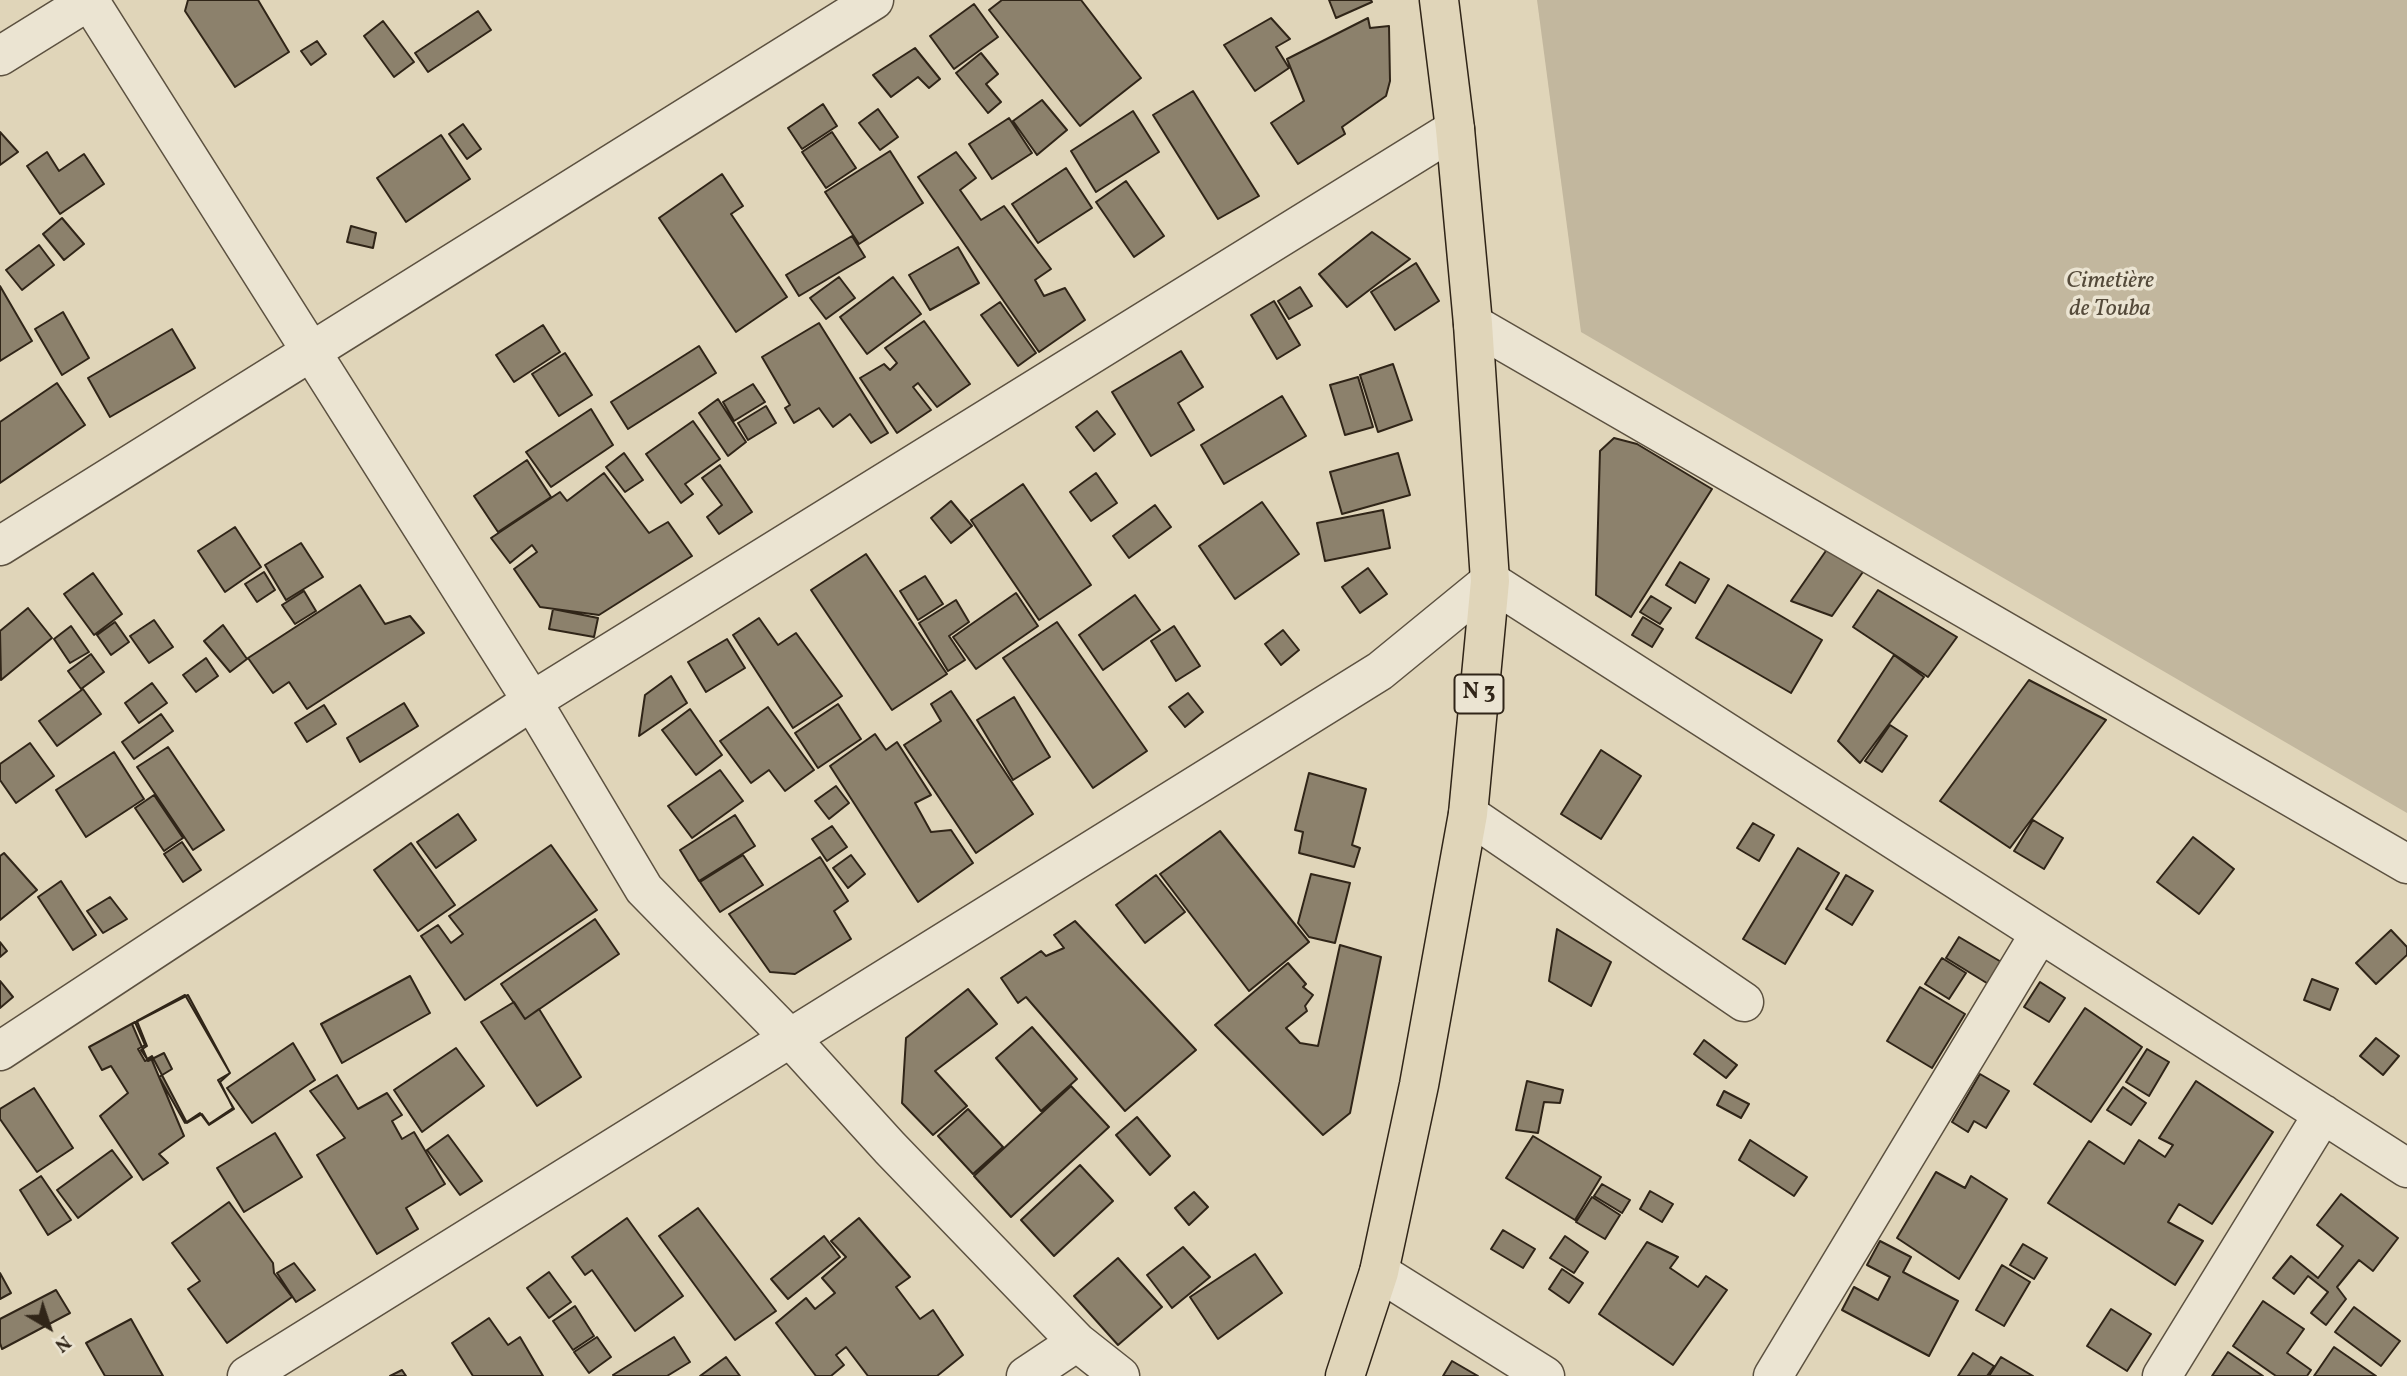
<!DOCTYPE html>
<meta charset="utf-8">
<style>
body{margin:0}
#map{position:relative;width:2407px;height:1376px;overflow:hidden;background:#e0d5b9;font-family:Vollkorn,serif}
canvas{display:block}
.north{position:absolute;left:14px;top:1292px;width:70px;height:70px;-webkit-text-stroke:5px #ebe4d2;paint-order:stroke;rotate:141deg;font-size:19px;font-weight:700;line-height:28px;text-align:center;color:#302518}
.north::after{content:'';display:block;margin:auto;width:24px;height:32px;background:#302518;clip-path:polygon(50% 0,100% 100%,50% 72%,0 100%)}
</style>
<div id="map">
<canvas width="2407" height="1376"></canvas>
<div class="north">N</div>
</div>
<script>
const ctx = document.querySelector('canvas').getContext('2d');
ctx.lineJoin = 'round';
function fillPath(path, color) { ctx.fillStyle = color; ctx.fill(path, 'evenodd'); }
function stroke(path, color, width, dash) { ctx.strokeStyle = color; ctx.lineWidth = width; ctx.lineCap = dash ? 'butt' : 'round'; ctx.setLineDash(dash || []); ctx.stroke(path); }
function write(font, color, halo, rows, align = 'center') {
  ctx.font = font + ' Vollkorn,serif'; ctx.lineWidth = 7; ctx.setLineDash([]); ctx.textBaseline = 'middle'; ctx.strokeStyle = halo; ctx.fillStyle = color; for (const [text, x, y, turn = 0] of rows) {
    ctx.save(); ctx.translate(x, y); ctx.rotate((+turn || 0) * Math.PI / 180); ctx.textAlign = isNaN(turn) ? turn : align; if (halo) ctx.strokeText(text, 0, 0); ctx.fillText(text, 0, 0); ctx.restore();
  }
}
fillPath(new Path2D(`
 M1537,0h870v813l-826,-481z`), '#c2b79e');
const building = new Path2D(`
 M188,0h70l31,52 -54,35 -50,-76z
 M1002,0h79l60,78 -61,48 -91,-116z
 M1329,0h42l1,2 -36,16z
 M974,4l24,33 -44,32 -24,-33z
 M478,11l13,19 -63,42 -13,-19z
 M1271,18l19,21 -14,8 13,21 -34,23 -31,-46z
 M1368,18l2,10 19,-2 1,55 -4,15 -44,31 3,7 -47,30 -27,-41 33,-22 -17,-42z
 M383,21l31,41 -20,15 -30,-41z
 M317,41l9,13 -15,11 -10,-14z
 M915,48l25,31 -11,9 -11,-11 -27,20 -18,-22z
 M981,53l17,21 -12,10 15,18 -13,11 -32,-40z
 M1193,91l66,105 -41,23 -65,-104z
 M1042,100l25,30 -30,25 -24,-34z
 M823,104l14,22 -35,23 -14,-21z
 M878,109l20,28 -18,13 -21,-27z
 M1133,111l26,41 -63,40 -25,-41z
 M1009,118l23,35 -40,26 -23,-35z
 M463,124l18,25 -14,10 -18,-25z
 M0,132l18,20 -18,13z
 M832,132l24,36 -30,20 -24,-36z
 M441,135l29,44 -64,43 -29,-44z
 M890,151l33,52 -64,41 -34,-52z
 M47,152l12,19 25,-17 20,30 -44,30 -33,-48z
 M956,152l20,26 -16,12 21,30 23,-14 47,63 -16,11 9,16 21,-8 20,32 -46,32 -121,-175z
 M1066,168l26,40 -54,35 -26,-39z
 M722,174l21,32 -12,8 56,83 -51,35 -77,-114z
 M1126,181l38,55 -30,21 -38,-55z
 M62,218l22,26 -20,16 -21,-26z
 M351,226l25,7 -3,15 -26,-6z
 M1372,232l38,27 -63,48 -28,-33z
 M852,236l13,21 -66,39 -13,-21z
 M39,245l15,20 -32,25 -16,-20z
 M958,247l21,36 -49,27 -21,-35z
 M1416,263l23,38 -44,29 -24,-38z
 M839,277l16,21 -29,21 -16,-21z
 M893,277l28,37 -54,40 -27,-37z
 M0,286l32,55 -32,20z
 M1300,287l12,19 -23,13 -11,-18z
 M1274,301l26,44 -23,14 -26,-44z
 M1000,302l36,51 -18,13 -37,-51z
 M63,312l26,46 -27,17 -27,-46z
 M924,321l46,63 -33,23 -19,-24 -5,4 18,23 -34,23 -37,-55 24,-14 6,6 7,-7 -12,-15z
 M819,323l69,110 -17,10 -21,-29 -17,13 -14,-19 -25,15 -9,-15 5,-3 -28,-48z
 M543,325l17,27 -46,30 -18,-27z
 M172,329l23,39 -85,49 -22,-39z
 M699,346l17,27 -88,56 -17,-27z
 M1181,351l22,36 -25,16 16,27 -43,26 -39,-64z
 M565,353l27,42 -33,21 -27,-42z
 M1393,364l19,56 -34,12 -18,-57z
 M1358,377l15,50 -28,8 -15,-50z
 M57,383l28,42 -85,58v-61z
 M753,384l12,18 -31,19 -11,-19z
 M1282,396l24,40 -82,48 -23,-39z
 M718,399l28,43 -18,14 -29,-43z
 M766,406l10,17 -28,17 -10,-17z
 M591,409l22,36 -62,42 -25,-35z
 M1097,411l18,23 -21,17 -18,-24z
 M693,421l27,38 -35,25 8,10 -12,9 -35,-49z
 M1614,438l23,6 75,45 -81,128 -35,-22 4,-144z
 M624,453l19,27 -18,12 -19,-25z
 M1398,453l12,42 -68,19 -12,-42z
 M527,460l24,37 -53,35 -24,-36z
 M720,465l32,47 -33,22 -12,-17 15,-12 -20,-27z
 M604,473l45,60 19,-11 24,34 -93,59 -59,-8 -26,-38 23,-17 -5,-7 -22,18 -19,-25 69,-46 7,9z
 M1096,473l21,30 -26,18 -21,-29z
 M1023,484l68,101 -52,35 -68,-100z
 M951,501l21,25 -21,17 -20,-25z
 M1262,502l37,52 -64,45 -36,-53z
 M1155,505l16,22 -42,31 -16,-22z
 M1383,510l7,38 -65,13 -8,-38z
 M235,527l26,40 -36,25 -27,-41z
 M301,543l22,34 -37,23 -21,-35z
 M1830,545l35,24 -33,47 -41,-15z
 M866,554l81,120 -55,36 -81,-120z
 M1680,562l29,17 -14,24 -29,-18z
 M1368,568l19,26 -27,19 -18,-26z
 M264,572l11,18 -18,12 -12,-18z
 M93,573l29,41 -28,21 -30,-41z
 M925,576l18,28 -25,16 -18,-29z
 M360,585l25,39 25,-8 14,17 -117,76 -18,-27 -16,11 -25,-35z
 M1728,585l94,55 -31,53 -95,-55z
 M1878,590l79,47 -29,40 -75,-50z
 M304,591l12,20 -21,13 -13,-19z
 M1016,593l22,33 -62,43 -23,-32z
 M1135,595l25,35 -57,40 -24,-35z
 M1651,596l20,12 -11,16 -20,-12z
 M956,600l13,22 -20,14 16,24 -17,11 -29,-48z
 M28,608l24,30 -51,42 -1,-49z
 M553,609l45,9 -4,19 -45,-8z
 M1643,617l20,12 -11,18 -20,-12z
 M759,618l19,27 18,-12 46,63 -49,32 -60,-93z
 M154,620l19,27 -24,16 -19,-27z
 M115,622l14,20 -18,13 -14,-20z
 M1057,622l90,129 -54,37 -90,-130z
 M223,625l24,34 -17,13 -26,-31z
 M71,626l18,26 -19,11 -16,-24z
 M1174,626l26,40 -24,15 -25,-40z
 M1283,630l16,20 -18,15 -16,-21z
 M727,639l18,29 -39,24 -18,-30z
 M91,654l13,18 -23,17 -13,-18z
 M1894,655l30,22 -64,86 -22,-22z
 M206,658l12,18 -22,16 -13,-17z
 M671,676l16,27 -48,33 6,-41z
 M2029,680l77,40 -96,128 -70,-47z
 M152,683l15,20 -28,20 -14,-20z
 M83,689l18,25 -44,32 -18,-25z
 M951,691l82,123 -57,39 -72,-108 37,-24 -10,-17z
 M1188,693l15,19 -18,15 -16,-20z
 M1014,697l36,60 -37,23 -36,-60z
 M404,703l14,23 -58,36 -13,-24z
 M838,704l23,35 -43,29 -23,-35z
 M324,705l12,19 -29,18 -12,-19z
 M768,707l46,63 -29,21 -16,-21 -18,13 -31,-42z
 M690,709l32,46 -26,20 -34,-45z
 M161,714l12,17 -39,28 -12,-17z
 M1890,725l17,11 -25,36 -17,-11z
 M875,734l11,16 11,-8 34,53 -16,8 16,29 20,-2 22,33 -55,39 -88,-136z
 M30,743l24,33 -38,27 -16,-23v-16z
 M168,747l56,83 -31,20 -56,-83z
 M1601,750l40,26 -40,63 -40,-25z
 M114,752l30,47 -58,38 -30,-47z
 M720,770l23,31 -51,37 -24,-32z
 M1309,773l57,16 -14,56 8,3 -6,19 -55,-14 4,-21 -8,-2z
 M836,786l13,17 -20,16 -14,-18z
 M154,795l29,43 -19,13 -29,-43z
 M458,814l18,26 -40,28 -19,-26z
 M735,815l20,31 -56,35 -19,-31z
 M2033,820l30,18 -19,31 -30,-18z
 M1753,823l21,12 -15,26 -22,-13z
 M832,826l15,21 -20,14 -15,-22z
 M1220,831l89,111 -60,49 -89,-117z
 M2193,837l41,32 -35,45 -42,-32z
 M182,842l19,28 -18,12 -19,-28z
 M411,843l44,62 -37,26 -44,-61z
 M551,845l46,65 -132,90 -44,-64 17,-11 13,18 12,-9 -14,-18z
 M1798,848l41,25 -54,91 -42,-25z
 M4,853l33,37 -37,30v-64z
 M743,855l20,30 -43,27 -20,-30z
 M851,855l14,19 -17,14 -15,-20z
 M820,857l28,44 -14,10 17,28 -56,35 -25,-2 -41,-58z
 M1311,874l39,9 -15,60 -26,-6 -11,-14z
 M1156,875l29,37 -40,31 -29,-38z
 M1846,875l27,16 -21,34 -26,-16z
 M61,881l35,54 -23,15 -35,-53z
 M110,897l17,22 -24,14 -16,-22z
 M595,919l24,35 -94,65 -24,-35z
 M1075,921l121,129 -71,61 -99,-114 -8,6 -17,-25 40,-27 5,5 18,-8 -10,-13z
 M1557,929l54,33 -20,44 -42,-25z
 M2391,930l16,17v8l-31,29 -20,-21z
 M1959,937l44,26 -13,22 -44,-27z
 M0,942l7,9 -7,6z
 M1340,945l41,12 -31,156 -27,22 -108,-110 73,-62 18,21 -3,3 10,8 -8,11 2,5 -21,17 14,15 18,3z
 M1942,958l24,15 -17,26 -24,-15z
 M410,976l20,37 -88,50 -21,-39z
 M2312,979l26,10 -8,21 -26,-10z
 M0,981l13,16 -13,11z
 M2040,982l25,16 -16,24 -25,-15z
 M1920,987l45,27 -33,54 -45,-27z
 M968,989l29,35 -62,47 32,35 -34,29 -31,-32 4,-65z
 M185,995l45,78 -10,9 13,26 -24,16 -7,-10 -15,9 -35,-67 -5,3 -6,-9 6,-4 -10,-25z
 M188,995l42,78 -12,7 16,29 -25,16 -9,-12 -15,10 -26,-46 13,-8 -8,-16 -16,8 -16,-37z
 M514,1002l11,17 14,-10 42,68 -44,29 -56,-84z
 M2085,1008l57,39 -51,75 -57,-38z
 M135,1022l10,23 -7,4 7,12 6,-3 33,78 -25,18 9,9 -25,17 -43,-64 28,-23 -17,-27 -9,4 -13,-23z
 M1032,1027l45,52 -36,32 -45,-53z
 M2376,1038l23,18 -16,19 -23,-19z
 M1704,1040l33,25 -11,13 -32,-24z
 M293,1043l22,37 -63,43 -25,-35z
 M456,1048l28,38 -62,46 -28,-42z
 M2147,1049l22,13 -20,34 -23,-14z
 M1980,1074l29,17 -23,37 -12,-7 -6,11 -16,-10z
 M337,1075l21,34 29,-16 15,22 -10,6 10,18 12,-7 31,52 -39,24 12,21 -41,25 -60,-99 28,-17 -35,-47z
 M1527,1081l36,9 -3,13 -16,-1 -6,31 -22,-3z
 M2196,1081l77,51 -61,92 -33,-20 -11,18 35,19 -28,44 -127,-82 41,-62 35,23 15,-24 26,17 8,-12 -14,-7z
 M1071,1086l38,41 -98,90 -37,-41z
 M2123,1087l23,16 -15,22 -24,-15z
 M34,1088l39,60 -36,24 -37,-53v-10z
 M1724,1091l25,13 -8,14 -24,-13z
 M968,1109l35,38 -30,27 -35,-38z
 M1137,1117l33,39 -20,19 -34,-40z
 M275,1133l27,44 -58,35 -27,-44z
 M448,1135l34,46 -22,14 -33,-45z
 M1533,1136l68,41 -26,43 -69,-42z
 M1750,1140l57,37 -13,19 -55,-36z
 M112,1150l20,27 -54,41 -21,-28z
 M1080,1165l33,36 -59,55 -33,-36z
 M1936,1172l29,16 6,-12 36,23 -48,80 -62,-41z
 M41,1176l30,44 -23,15 -28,-45z
 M1602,1184l28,16 -8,13 -28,-17z
 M1650,1191l23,13 -11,18 -22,-13z
 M1194,1192l14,15 -19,18 -14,-17z
 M2341,1194l57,44 -25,33 -14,-11 -22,27 9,12 -20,26 -15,-12 17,-21 -20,-16 -14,18 -21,-16 18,-22 27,22 25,-32 -26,-21z
 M1592,1197l28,18 -15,24 -29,-17z
 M229,1202l44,61 1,10 18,24 -65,46 -39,-54 12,-8 -28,-38z
 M698,1208l78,103 -41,29 -76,-104z
 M627,1218l56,78 -48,35 -43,-61 -7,5 -13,-18z
 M859,1218l51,59 -14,10 24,32 13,-9 30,45 -26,21h-69l-22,-29 -10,8 8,10 -13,11h-15l-40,-53 30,-25 9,11 20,-16 -13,-15 24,-21 -15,-16z
 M1503,1230l32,19 -12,19 -32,-19z
 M824,1236l16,21 -52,42 -17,-20z
 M1565,1236l23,16 -14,21 -24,-15z
 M1880,1241l31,16 -8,15 55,29 -29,55 -87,-46 12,-23 24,13 12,-23 -23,-12z
 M1647,1242l31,15 -8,11 28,19 8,-11 21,14 -54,75 -74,-51z
 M2023,1244l24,14 -13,21 -24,-14z
 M1183,1247l27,30 -38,31 -25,-33z
 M1255,1254l27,39 -64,46 -28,-42z
 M1118,1258l44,49 -44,38 -44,-49z
 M294,1263l21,27 -19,12 -19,-29z
 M2002,1265l28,17 -26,44 -28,-16z
 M1562,1269l21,14 -14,20 -20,-14z
 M549,1272l22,30 -22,16 -22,-30z
 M0,1273l11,20 -11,6z
 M56,1290l14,23 -68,36 -2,-6v-24z
 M2263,1301l41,28 -17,24 24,17 -4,6h-31l-43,-30z
 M575,1306l19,30 -21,14 -20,-29z
 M2354,1307l46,34 -19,25 -46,-34z
 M2111,1309l40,25 -24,37 -40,-25z
 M489,1318l19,27 12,-8 23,39h-70l-21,-33z
 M131,1319l32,57h-58l-19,-33z
 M597,1337l14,20 -22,16 -15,-21z
 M674,1337l16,25 -23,14h-53l-1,-1z
 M2334,1347l42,29h-62z
 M2228,1352l35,24h-51z
 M1973,1353l21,13 -7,10h-29z
 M726,1357l14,19h-40z
 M2001,1357l32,19h-44z
 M1452,1361l26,15h-35z
 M402,1370l4,6h-16z`);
fillPath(building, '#8c816c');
stroke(building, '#302518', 2);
const minor = new Path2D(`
 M89,0l443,701 112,188 146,149 100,110 187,194 43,34
 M0,56l90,-56
 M1473,324l934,540
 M0,546l874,-546
 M1468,814l276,188
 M0,1051l532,-350 923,-572
 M1379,1272l166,104
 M247,1376l1133,-705 110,-90 917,587
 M1026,1376l51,-34
 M1773,1376l267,-443
 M2162,1376l161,-262`);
const major = new Path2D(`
 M1345,1376l34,-104 40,-187 49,-271 22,-233 -17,-257 -18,-195 -16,-129`);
stroke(minor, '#5c5140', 41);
stroke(major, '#302518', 41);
stroke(minor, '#ebe4d2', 38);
stroke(major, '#e0d5b9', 38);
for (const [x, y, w] of [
 [1479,694,49]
]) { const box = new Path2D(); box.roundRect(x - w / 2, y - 19.5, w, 39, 5); ctx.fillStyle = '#ebe4d2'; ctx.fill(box); stroke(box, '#302518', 2); }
write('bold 23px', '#302518', null, [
 ["N 3",1479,694]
]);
write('italic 24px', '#544a3a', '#ebe4d2', [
 ["Cimetière",2110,283],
 ["de Touba",2110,311]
]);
</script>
